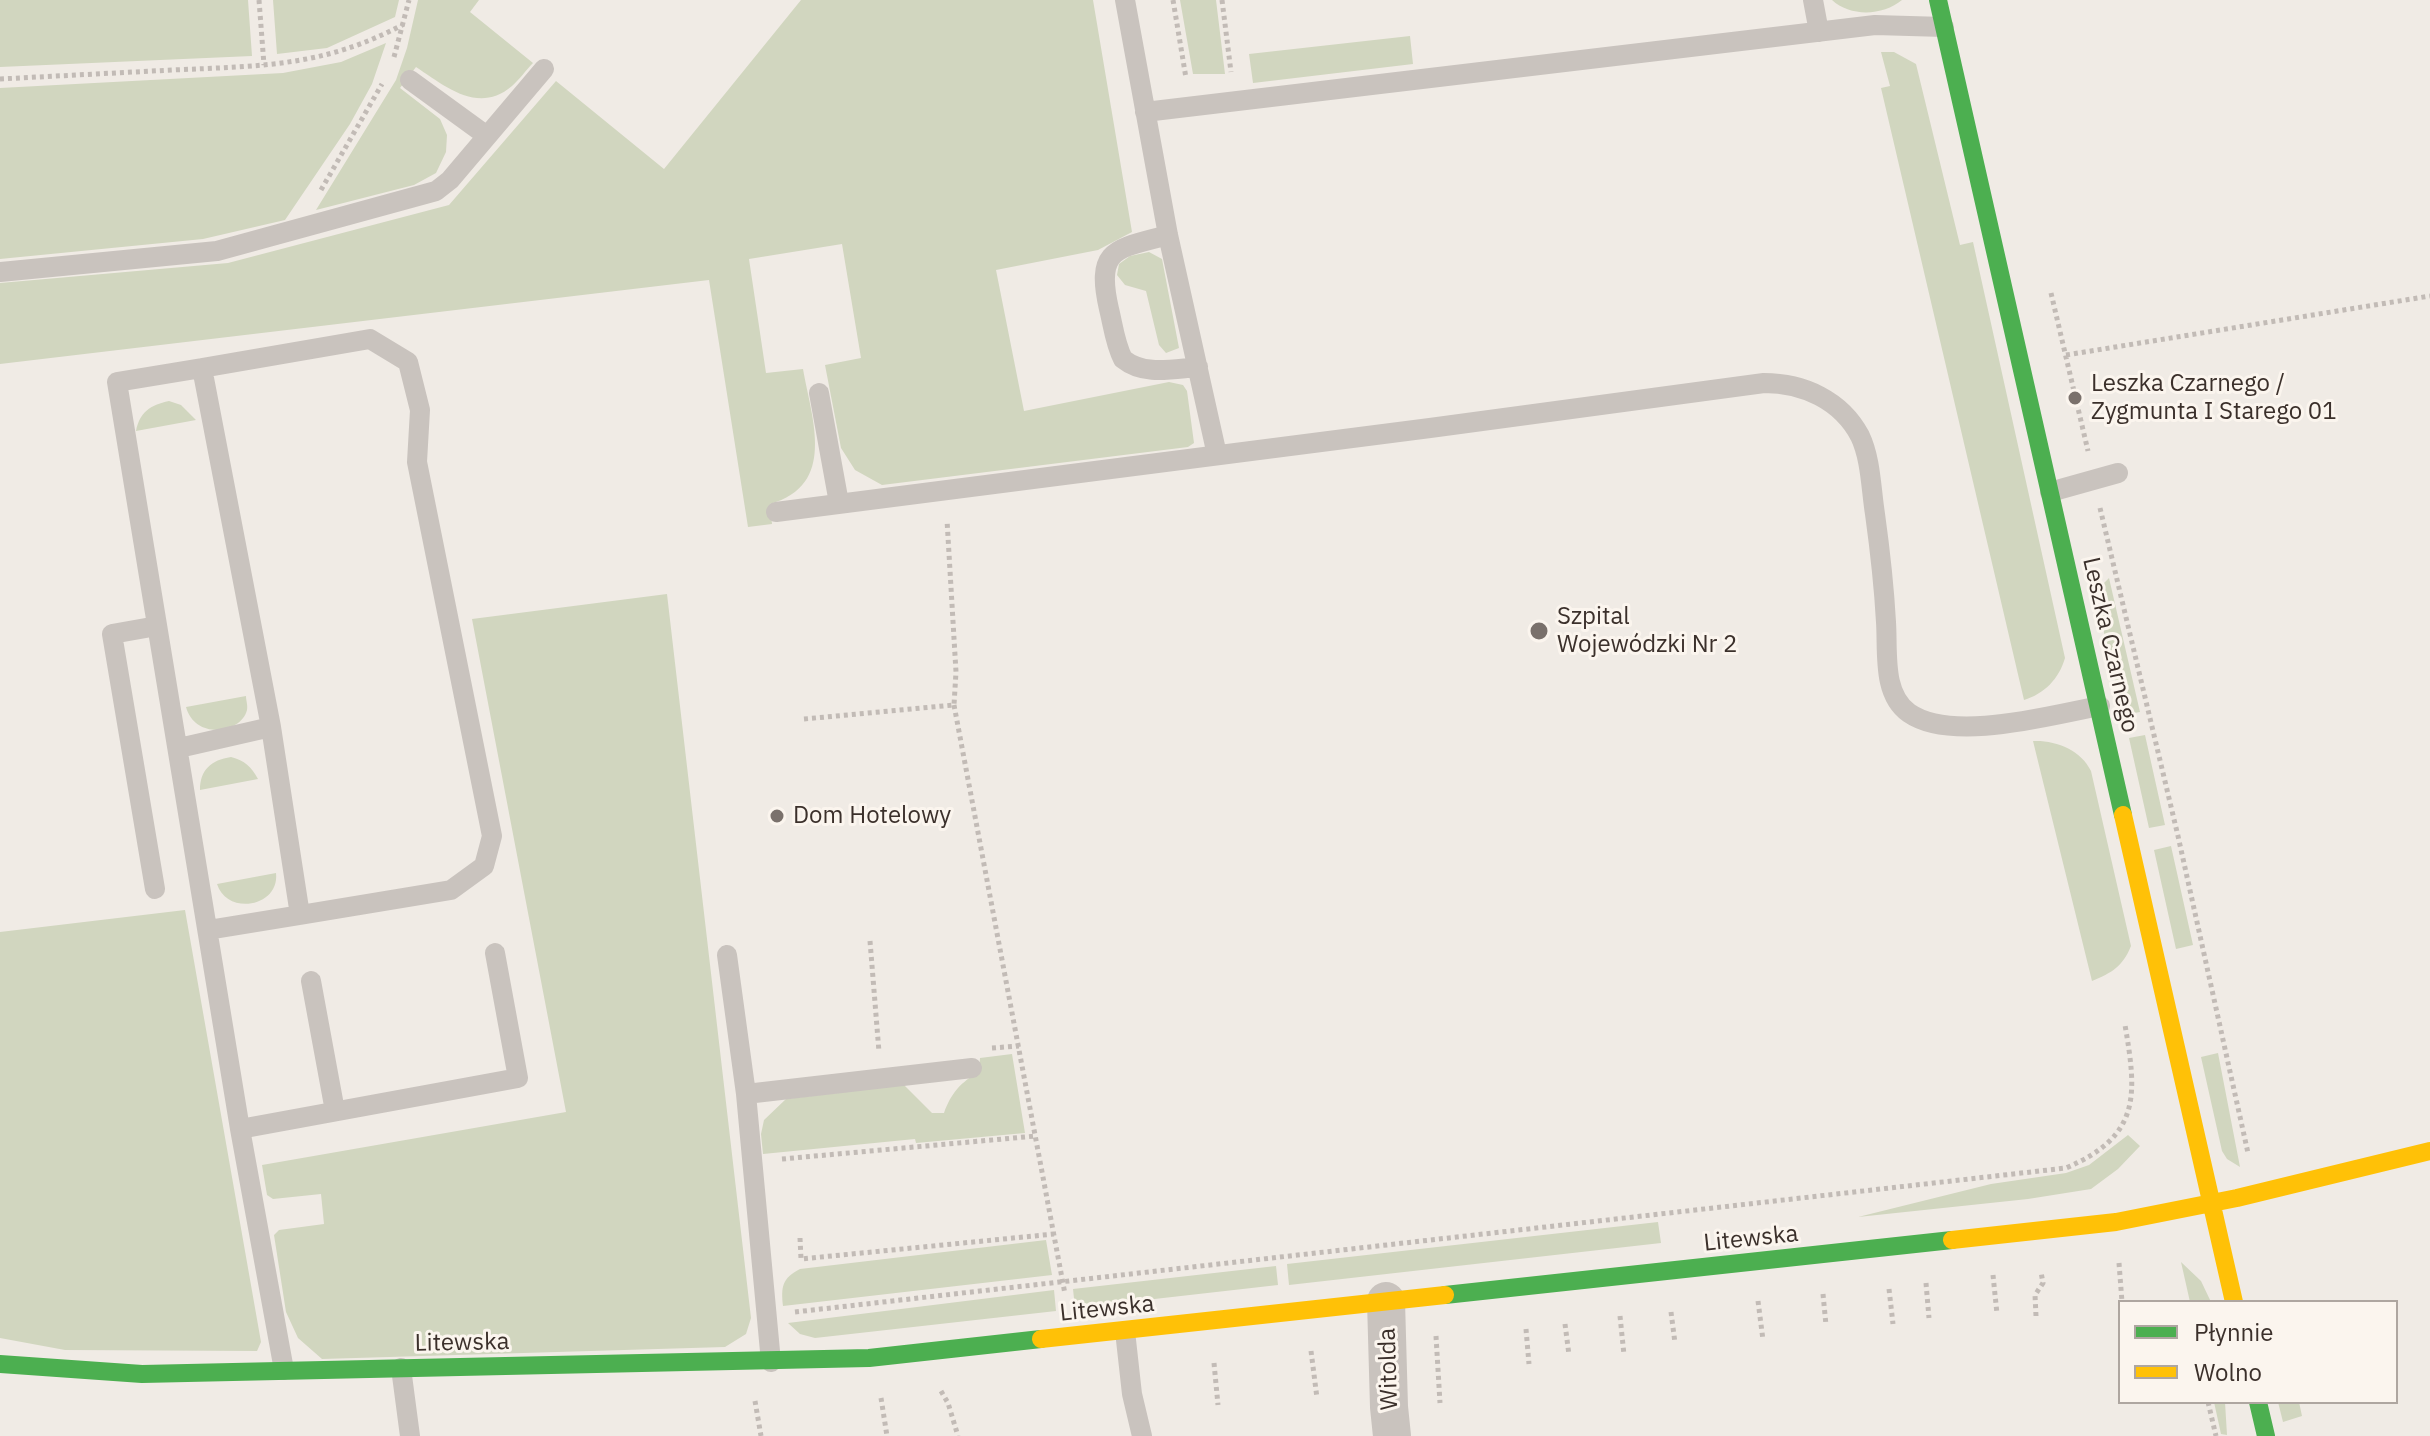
<!DOCTYPE html>
<meta charset="utf-8">
<style>
body{margin:0}
#map{position:relative;width:2430px;height:1436px;overflow:hidden;background:#f0ebe5;font-family:"IBM Plex Sans",sans-serif}
canvas{display:block}
.legend{position:absolute;left:2118px;top:1300px;width:280px;height:104px;box-sizing:border-box;background:#fbf5ee;border:2px solid #aea6a0;margin:0;padding:10px 14px;list-style:none;font-size:24px;color:#3b302b}
.legend li{display:flex;align-items:center;gap:16px;height:40px}
.legend b{width:40px;border:2px solid #aea6a0}
</style>
<div id="map">
<canvas width="2430" height="1436"></canvas>
<ul class="legend">
<li><b style="height:10px;background:#4caf50"></b>Płynnie</li>
<li><b style="height:10px;background:#ffc107"></b>Wolno</li>
</ul>
</div>
<script>
const ctx = document.querySelector('canvas').getContext('2d');
ctx.lineJoin = 'round';
function fillPath(path, color) { ctx.fillStyle = color; ctx.fill(path, 'evenodd'); }
function stroke(path, color, width, dash) { ctx.strokeStyle = color; ctx.lineWidth = width; ctx.lineCap = dash ? 'butt' : 'round'; ctx.setLineDash(dash || []); ctx.stroke(path); }
function write(font, color, halo, rows, align = 'center') {
  ctx.font = font + ' "IBM Plex Sans",sans-serif'; ctx.lineWidth = 6; ctx.setLineDash([]); ctx.textBaseline = 'middle'; ctx.strokeStyle = halo; ctx.fillStyle = color; for (const [text, x, y, turn = 0] of rows) {
    ctx.save(); ctx.translate(x, y); ctx.rotate((+turn || 0) * Math.PI / 180); ctx.textAlign = isNaN(turn) ? turn : align; if (halo) ctx.strokeText(text, 0, 0); ctx.fillText(text, 0, 0); ctx.restore();
  }
}
fillPath(new Path2D(`
 M0,0h248l4,56 -252,11z
 M273,0h126l-4,17 -68,31 -50,6z
 M418,0h61l-9,12 63,51c-7,7 -14,17 -21,23 -34,29 -67,0 -96,-19l-16,21 40,31 7,16 -1,17 -10,21 -22,12 -98,25 80,-130 11,-32z
 M801,0h292l39,232 -34,18 -102,20 28,141 145,-29 14,3 4,6 7,52 -6,4 -306,38 -27,-15 -14,-22 -16,-83 36,-7 -19,-114 -93,15 17,114 37,-4c9,51 34,116 -33,135l2,20 -24,3 -39,-247 -709,84v-81l228,-20 221,-58 107,-124 108,88z
 M1180,0h36l9,74h-32z
 M1832,0h70c-19,16 -52,17 -70,0z
 M1410,36l3,28 -160,19 -4,-29z
 M386,43l-14,41 -22,40 -65,96 -82,19 -203,20v-171l283,-15 58,-11z
 M1881,52h13l22,12 44,181 13,-3 92,416c-6,21 -21,36 -41,42l-143,-612 9,-2z
 M1149,252l13,7 17,89 -13,5 -7,-8 -13,-54 -21,-6 -8,-10 2,-11 11,-8z
 M169,401l12,4 15,15 -60,11c4,-19 14,-26 33,-30z
 M2109,578l31,134 -17,3 -24,-104 3,-26z
 M667,594l84,724 -5,16 -21,13 -403,12 -24,-21 -12,-26 -12,-77 5,-5 45,-6 -3,-30 -48,5 -6,-4 -5,-30 304,-53 -94,-493z
 M246,696c0,5 2,9 1,14 -6,24 -52,30 -61,-3z
 M2145,735l20,90 -16,3 -20,-90z
 M2033,741c23,-1 48,9 58,30l40,175c-8,20 -19,27 -39,35z
 M231,757c14,4 20,9 27,22l-58,11c0,-20 11,-30 31,-33z
 M2171,846l22,99 -17,4 -22,-99z
 M276,873c4,34 -49,43 -59,11z
 M185,910l76,432 -4,9 -192,-1 -65,-12v-406z
 M2218,1053l22,114 -13,-8 -5,-8 -21,-94z
 M1012,1054l13,79 -109,10 -1,-4 -152,15 -2,-20 3,-14 22,-21 118,-14 28,28h12c7,-20 17,-31 35,-41l1,-14z
 M2128,1135l12,11 -22,23 -27,20 -63,10 -170,18 133,-33 75,-11 23,-8z
 M1658,1222l3,21 -372,42 -2,-21z
 M1046,1240l6,35 -269,31c-2,-19 -1,-28 17,-37z
 M2181,1262l20,19 10,21h-21z
 M1276,1266l2,19 -203,23 -2,-19z
 M1054,1290l2,21 -241,27 -15,-4 -12,-11z
 M2214,1402h11l2,33 -6,-1z
 M2278,1402h21l3,14 -19,6z`), '#d1d6bf');
stroke(new Path2D(`
 M259,0l5,65
 M1173,0l13,78
 M1222,0l9,72
 M394,57l15,-57
 M0,79c57,-3 115,-6 172,-9 88,-4 152,-3 232,-46
 M321,190l61,-106
 M2051,293l37,158
 M2066,355l364,-59
 M2100,508l78,328 70,317
 M954,705l111,589
 M804,719l150,-14 2,-33 -9,-152
 M870,941l9,111
 M992,1048l27,-2
 M782,1159l254,-23
 M800,1238l1,21 253,-25
 M2119,1263l3,39
 M1993,1275l4,39
 M1926,1283l3,35
 M1889,1289l4,35
 M1823,1294l3,31
 M1758,1301l5,39
 M795,1312l1271,-144c75,-32 71,-73 59,-143
 M1671,1312l4,31
 M1620,1316l4,39
 M2036,1316l-1,-21 8,-12 -2,-11
 M1565,1324l4,31
 M1526,1329l3,35
 M1436,1336l4,67
 M1311,1351l6,47
 M1214,1363l4,42
 M941,1391l7,12 10,33
 M881,1398l6,38
 M755,1401l6,35
 M2208,1402l8,34`), '#c2bbb6', 5, [4, 4]);
stroke(new Path2D(`
 M1125,0l43,235 49,220
 M1813,0l6,32
 M410,80l77,56
 M1145,112l730,-87 69,2
 M1168,235c-52,14 -73,13 -59,74 4,16 6,35 14,50 21,17 49,10 75,8
 M0,272l217,-21 219,-60 14,-11 94,-111
 M202,368l168,-29 38,23 12,48 -3,52 75,374 -8,30 -33,24 -151,25
 M819,393l20,110
 M2050,492l68,-19
 M776,512l654,-84 334,-45c39,0 77,17 96,53 11,23 11,53 15,78 5,36 9,72 11,108 2,30 -4,72 23,91 43,30 142,2 191,-7
 M179,748l92,-21
 M155,889l-43,-255 45,-8
 M208,930l92,-15 -29,-188 -69,-359 -85,14 123,747
 M727,955l19,139 25,268
 M311,981l24,130
 M746,1094l226,-26
 M1125,1331l7,63 10,42
 M401,1368l9,68
 M284,1370l-44,-241 278,-51 -23,-125`), '#c9c3be', 20);
stroke(new Path2D(`
 M1386,1301l3,106 3,29`), '#c9c3be', 38);
stroke(new Path2D(`
 M1938,0l185,815
 M1445,1295l507,-55
 M0,1364l142,10 727,-16 172,-19
 M2258,1402l8,34`), '#4caf50', 18);
stroke(new Path2D(`
 M2123,815l111,487
 M1952,1240l164,-18 121,-24 193,-47
 M1041,1339l404,-44`), '#ffc107', 18);
for (const [x, y, r, color] of [
 [2075,398,8,"#7a716c"],
 [1539,631,10,"#7a716c"],
 [777,816,8,"#7a716c"]
]) { const dot = new Path2D(); dot.arc(x, y, r, 0, 2 * Math.PI); ctx.fillStyle = color; ctx.fill(dot); stroke(dot, '#fbf5ee', 3); }
write('24px', '#3b302b', '#fbf5ee', [
 ["Leszka Czarnego /",2091,384],
 ["Zygmunta I Starego 01",2091,412],
 ["Szpital",1557,617],
 ["Wojewódzki Nr 2",1557,645],
 ["Dom Hotelowy",793,816]
], 'left');
write('24px', '#3b302b', '#fbf5ee', [
 ["Leszka Czarnego",2110,645,77],
 ["Litewska",1751,1239,-6],
 ["Litewska",1107,1309,-6],
 ["Litewska",462,1343,-1],
 ["Witolda",1389,1369,-92]
]);
</script>
